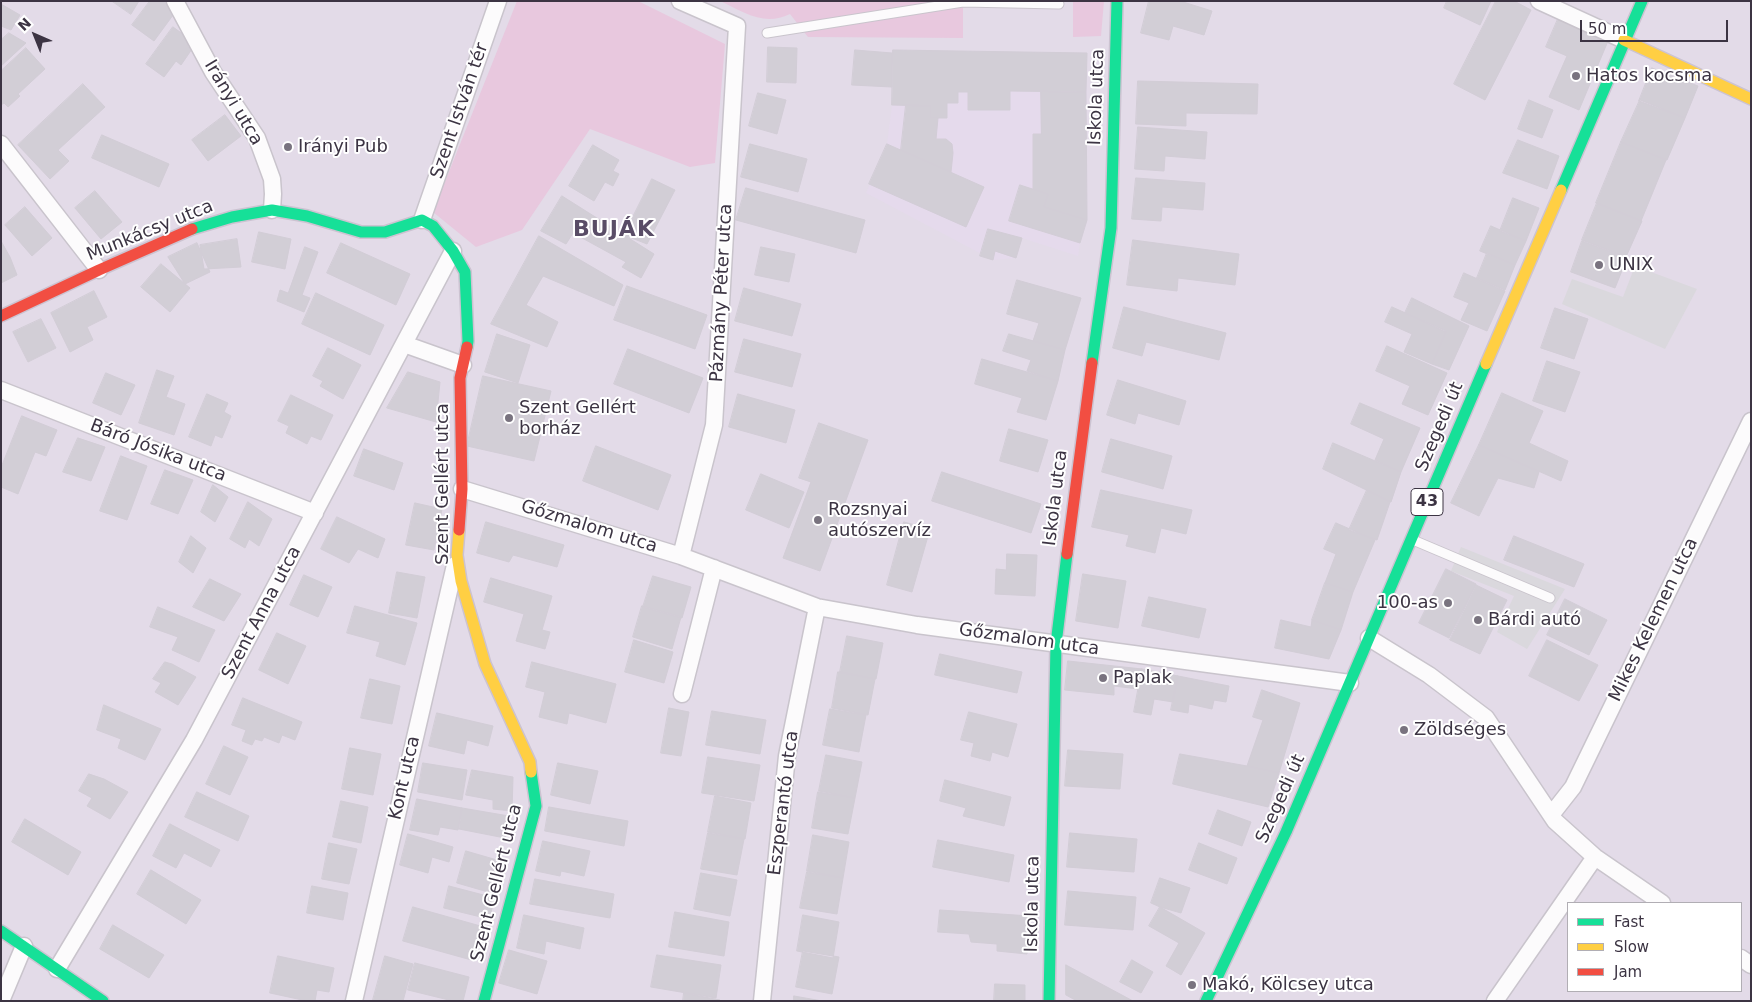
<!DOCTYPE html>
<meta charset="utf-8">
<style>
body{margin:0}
#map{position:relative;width:1752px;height:1002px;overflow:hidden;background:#ebe7ee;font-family:"DejaVu Sans",sans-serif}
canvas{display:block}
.frame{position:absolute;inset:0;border:2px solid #3c3443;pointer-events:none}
.legend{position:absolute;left:1567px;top:902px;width:175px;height:90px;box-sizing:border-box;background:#fff;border:1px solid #b1aeb4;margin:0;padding:6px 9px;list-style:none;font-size:15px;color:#3c3443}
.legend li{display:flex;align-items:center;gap:10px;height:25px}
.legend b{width:25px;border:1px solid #b1aeb4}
.north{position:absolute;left:10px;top:10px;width:50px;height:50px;-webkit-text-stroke:4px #fff;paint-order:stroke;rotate:316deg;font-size:14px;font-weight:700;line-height:20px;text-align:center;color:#3c3443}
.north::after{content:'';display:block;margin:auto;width:18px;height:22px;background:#3c3443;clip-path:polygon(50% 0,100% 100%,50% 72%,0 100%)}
.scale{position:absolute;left:1580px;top:20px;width:148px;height:22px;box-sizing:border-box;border:2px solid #3c3443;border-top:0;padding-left:6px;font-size:15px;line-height:18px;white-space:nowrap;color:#3c3443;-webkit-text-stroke:4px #fff;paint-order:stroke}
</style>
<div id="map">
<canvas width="1752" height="1002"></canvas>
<div class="frame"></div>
<ul class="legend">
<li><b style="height:6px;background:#16e098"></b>Fast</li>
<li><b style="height:6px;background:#ffcf43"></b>Slow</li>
<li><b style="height:6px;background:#f24e42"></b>Jam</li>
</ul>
<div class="north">N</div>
<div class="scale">50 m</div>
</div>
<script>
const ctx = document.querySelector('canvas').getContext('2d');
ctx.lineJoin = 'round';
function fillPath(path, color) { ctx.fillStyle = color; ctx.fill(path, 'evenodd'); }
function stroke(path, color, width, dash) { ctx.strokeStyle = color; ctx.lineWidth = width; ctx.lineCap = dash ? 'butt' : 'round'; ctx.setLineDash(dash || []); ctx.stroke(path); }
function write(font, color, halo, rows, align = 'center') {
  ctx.font = font + ' "DejaVu Sans",sans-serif'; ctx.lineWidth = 4; ctx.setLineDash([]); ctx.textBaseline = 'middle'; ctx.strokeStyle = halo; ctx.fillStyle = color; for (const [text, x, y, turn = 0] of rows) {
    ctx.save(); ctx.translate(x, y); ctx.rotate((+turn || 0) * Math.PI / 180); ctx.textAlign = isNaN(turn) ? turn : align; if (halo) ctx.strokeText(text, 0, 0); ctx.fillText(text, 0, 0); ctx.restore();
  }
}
fillPath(new Path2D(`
 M1,1h1750v1000h-1750zM1568,903h173v88h-173z`), '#e3dbe8');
fillPath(new Path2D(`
 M893,50l194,3v167l-7,23 -2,13 -56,-18 -6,20 -23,2 -127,-67 21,-49 5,-39z`), '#e5daec');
fillPath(new Path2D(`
 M517,1h121l87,43 -10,119 -25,4 -100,-38 -68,101 -46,17 -43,-35z
 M720,1h243v37l-155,-1 -18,-23c-26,13 -46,-2 -70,-13z
 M1073,1h31l-3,35 -28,1z`), '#e8c8de');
fillPath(new Path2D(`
 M1635,266l62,23 -32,60 -103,-45 10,-25 51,18z
 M1461,547l104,42 -38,60 -30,-17 17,-36 -63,-25z`), '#dad8dd');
const building = new Path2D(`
 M112,1h27l-8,13z
 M150,1h13l13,10 -22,30 -22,-16z
 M1149,1h31l32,10 -8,24 -31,-9 -4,14 -28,-7z
 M1447,1h44l-11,24 -36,-17z
 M1496,1h18l17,9 -46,90 -31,-16z
 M1,4l19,11 -9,15 -10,-4z
 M1558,19l50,22 -29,69 -30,-13 18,-41 -21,-9z
 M173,27l18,13 -4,6 5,3 -11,16 -5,-4 -12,16 -18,-13z
 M9,33l17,10 -25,23v-26z
 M768,47l29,1 -1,35 -29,-1z
 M26,48l19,21 -27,25 2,2 -12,11 -4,-4 -3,2v-34z
 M855,50l37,3v34l-40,-2z
 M893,50l194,3 -1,39 -76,-1v19h-42v-18h-10v11h-11v15h-16v-12l-39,-1z
 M1652,68l46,18 -13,32 -46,-17z
 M1138,81l120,3 -1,30 -71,-1v13l-50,-2z
 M83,84l22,23 -47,43 11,11 -19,18 -32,-34z
 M1041,92h45l1,128 -43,-13 4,-13 -15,-5v-55h8z
 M758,93l28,7 -9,34 -28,-8z
 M1529,100l24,10 -11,28 -24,-9z
 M1640,100l45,18 -18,42 -46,-18z
 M906,105l25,1v12h7l-2,21h10l6,5 1,9 -2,19 -50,-22z
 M225,115l16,21 -33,25 -16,-21z
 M1138,127l69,5 -2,27 -40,-3 -1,15 -29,-2z
 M102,135l67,29 -10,23 -67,-29z
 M1518,140l41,16 -12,33 -44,-16z
 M1621,142l45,18 -25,61 -45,-18z
 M750,144l57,15 -9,33 -57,-15z
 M887,144l97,43 -18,40 -97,-43z
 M593,145l26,15 -6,11 6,3 -6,12 -8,-4 -11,19 -25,-15z
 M1136,178l69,5 -2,27 -41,-3 -1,14 -29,-2z
 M652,179l23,11 -28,54 -23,-9z
 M1020,185l28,9 -4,13 43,13 -7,23 -71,-22z
 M746,188l119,32 -9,33 -120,-33z
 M95,191l27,31 -21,17 -26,-31z
 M562,196l92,58 -13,24 -19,-11 4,-5 -53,-29 -7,11 -25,-13z
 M1513,198l26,10 -13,33 -26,-10z
 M1597,203l45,18 -16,36 -44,-17z
 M25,207l27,31 -20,18 -27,-31z
 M1491,226l35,15 -11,24 -35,-14z
 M988,229l34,9 -6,20 -21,-7 -2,9 -13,-4z
 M259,232l32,7 -6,30 -33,-7z
 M539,236l84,49 -9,21 -71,-30 -17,29 32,17 -11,25 -56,-23z
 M237,239l4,28 -37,2 -4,-24z
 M1133,240l106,14 -4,31 -57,-7 -1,13 -50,-6z
 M1,241l9,16 7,18 -16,8z
 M1582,241l45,17 -12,30 -44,-16z
 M197,243l13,29 -25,12 -17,-27z
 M341,243l69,31 -14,31 -69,-32z
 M305,247l13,5 -16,43 8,3 -6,14 -27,-11 3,-11 8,3z
 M761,247l34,7 -6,28 -34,-7z
 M1487,253l28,12 -10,25 -28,-12z
 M161,264l29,24 -20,24 -29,-25z
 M1464,273l41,18 -18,40 -26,-11 8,-17 -15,-6z
 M1017,280l64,18 -16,52 -32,-9 6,-18 -32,-9z
 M627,286l80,29 -12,34 -81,-29z
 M744,288l57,16 -9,32 -57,-15z
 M94,291l13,26 -20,10 6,13 -23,12 -19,-39z
 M316,293l68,32 -14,30 -68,-31z
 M1412,298l57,28 -20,44 -17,-6 14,-32 -41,-19z
 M1124,307l102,26 -7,27 -73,-18 -4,14 -29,-8z
 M1392,307l54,24 -14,33 -28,-12 8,-18 -27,-12z
 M1555,308l33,11 -14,40 -33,-11z
 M41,319l15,29 -28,14 -15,-30z
 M497,334l33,11 -12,38 -33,-11z
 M1009,334l56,16 -7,31 -31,-10 4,-11 -28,-9z
 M744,339l57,15 -9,33 -57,-15z
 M1387,346l60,27 -19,42 -26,-11 8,-18 -34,-15z
 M328,348l33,17 -18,34 -23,-13 3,-5 -10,-5z
 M628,349l75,29 -14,35 -75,-29z
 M982,359l76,22 -12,39 -29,-8 5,-14 -47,-14z
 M1547,361l33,11 -15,40 -32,-11z
 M157,370l17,6 -8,21 19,7 -11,31 -35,-12z
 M408,372l32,10 -4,40 -49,-14z
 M106,373l29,12 -14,30 -28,-12z
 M483,376l68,15 -17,70 -67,-15z
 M1118,380l68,21 -7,24 -41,-12 -3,11 -28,-9z
 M1502,393l41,18 -14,32 39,18 -7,20 -82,-36z
 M207,394l21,9 -4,9 7,4 -9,22 -7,-3 -4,11 -22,-9z
 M738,394l57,16 -9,33 -57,-16z
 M291,395l42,20 -12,25 -10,-4 -4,8 -21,-11 3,-7 -11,-5z
 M1360,403l60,25 -19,44 -26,-12 9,-21 -33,-15z
 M22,416l35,14 -11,26 -11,-4 -17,42 -17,-7v-19z
 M819,423l49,17 -48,131 -37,-13 28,-76 -12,-4z
 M1009,429l39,11 -10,32 -38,-11z
 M78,438l27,9 -14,34 -28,-9z
 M1111,439l61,17 -9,33 -61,-17z
 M1333,443l68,29 -10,30 -68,-33z
 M1479,445l60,27 -5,16 -36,-10 -19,38 -28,-13z
 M596,446l75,29 -13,35 -75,-29z
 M364,449l39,14 -9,27 -40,-14z
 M121,456l26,10 -20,54 -27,-9z
 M165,470l28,10 -15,34 -27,-10z
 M942,472l99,32 -10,29 -99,-32z
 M761,474l43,18 -15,36 -43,-18z
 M213,485l15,12 -13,25 -14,-10z
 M1101,490l91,20 -6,24 -25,-6 -6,25 -29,-7 3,-11 -37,-8z
 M1367,490l23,12 -13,38 -28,-10z
 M248,502l24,17 -13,27 -10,-7 -4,9 -15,-9z
 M415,503l27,6 -8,41 -28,-5z
 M337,517l48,22 -7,19 -20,-9 -9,14 -28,-14z
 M486,522l78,23 -7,22 -44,-12 -4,7 -32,-9z
 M904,522l26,7 -18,63 -25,-7z
 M1336,523l39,17 -22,52 -28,-9 11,-29 -12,-5z
 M191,536l15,12 -13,25 -14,-11z
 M1514,536l70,28 -10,23 -70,-27z
 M1007,554l30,1 -2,41 -40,-2 1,-25 10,1z
 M1446,569l30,15 -27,54 -30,-15z
 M397,572l28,5 -8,41 -28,-5z
 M1083,574l43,7 -8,47 -42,-7z
 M304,575l28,12 -14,30 -28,-12z
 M653,576l38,11 -9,31 -39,-11z
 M491,578l61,18 -10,34 8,2 -5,17 -29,-8 8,-27 -40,-12z
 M210,579l31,15 -17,27 -31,-14z
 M1325,583l28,9 -12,38 -29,-10z
 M1476,585l31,15 -27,54 -30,-14z
 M1149,597l57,12 -7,29 -57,-12z
 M1565,599l42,21 -18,35 -42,-20z
 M355,606l62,17 -12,42 -29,-9 4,-14 -33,-9z
 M642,606l39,11 -9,32 -39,-12z
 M158,607l57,23 -16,32 -27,-12 6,-13 -28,-10z
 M1281,620l30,7 1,-7 29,10 -12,29 -54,-11z
 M277,633l29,13 -18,38 -29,-14z
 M847,636l36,7 -7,36 -36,-7z
 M634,640l39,12 -9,31 -39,-11z
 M1547,640l51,25 -19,36 -50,-25z
 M940,654l82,18 -5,21 -82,-18z
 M1068,661l74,8 -4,20 -24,-3v9l-49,-5z
 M165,662l7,2 24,13 -18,28 -23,-13 6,-9 -8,-4z
 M532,662l84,22 -10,39 -37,-10 -2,11 -28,-7 6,-25 -19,-5z
 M1142,669l36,7 -5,26 -19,-3 -3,16 -17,-3z
 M838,672l37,7 -7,36 -36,-7z
 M1178,676l51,10 -3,16 -12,-2 -2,9 -23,-5 -1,9 -17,-3z
 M370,679l30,7 -8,38 -31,-6z
 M1262,690l38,13 -21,70 -32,-7 16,-46 -10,-3z
 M243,698l59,24 -7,18 -13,-5 -3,8 -15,-6 -2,4 -7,-2 -3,6 -10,-4 4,-11 -14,-5z
 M104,705l57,24 -16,31 -27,-12 3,-9 -24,-9z
 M669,708l20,4 -8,44 -20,-3z
 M830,709l36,6 -7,37 -36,-7z
 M712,711l54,9 -6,34 -54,-9z
 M969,712l48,12 -9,33 -16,-5 -2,9 -19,-5 3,-13 -13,-3z
 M437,713l56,13 -5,20 -21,-6 -3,14 -35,-8z
 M224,746l24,11 -18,38 -24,-11z
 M350,748l31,6 -8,41 -31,-6z
 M1068,750l55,4 -3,35 -55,-3z
 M1180,754l67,12 32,7 -11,34 -95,-23z
 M826,755l36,7 -7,36 -36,-7z
 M708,757l52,8 -6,36 -52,-8z
 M423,763l44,7 -5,30 -44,-8z
 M558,763l40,8 -8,33 -39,-9z
 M472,770l41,7 -1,34 -19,-2v-9l-27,-5z
 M89,774l15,5 24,13 -18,27 -23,-13 5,-8 -13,-7z
 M945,780l66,17 -7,29 -41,-10 3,-8 -26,-7z
 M197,792l52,24 -11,25 -53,-24z
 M818,792l37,6 -7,36 -36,-6z
 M715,796l36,7 -6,36 -37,-7z
 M417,799l45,9 -4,22 -18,-3 -2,8 -28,-5z
 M341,801l27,6 -7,36 -28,-6z
 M549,807l79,14 -4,25 -79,-15z
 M462,808l47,8 -4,22 -46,-9z
 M1218,810l33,12 -9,24 -33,-12z
 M25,819l56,33 -13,23 -56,-33z
 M170,824l50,26 -9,17 -27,-14 -8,15 -23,-12z
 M708,833l36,6 -7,36 -36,-6z
 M1070,833l67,6 -3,33 -67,-5z
 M408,834l45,13 -4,15 -17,-5 -4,16 -28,-8z
 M813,835l36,7 -6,36 -36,-7z
 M938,840l76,15 -5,27 -76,-15z
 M543,841l47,10 -6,25 -23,-5 -1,5 -24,-5z
 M329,843l28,6 -8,35 -27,-5z
 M1199,843l38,15 -10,26 -38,-14z
 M466,851l38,11 -9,32 -38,-11z
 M151,870l50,30 -15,24 -49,-30z
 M807,872l36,6 -6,36 -37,-6z
 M701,873l36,7 -7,36 -36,-7z
 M1160,878l30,10 -9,25 -21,-6 -9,-4z
 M535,879l79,15 -4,24 -80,-14z
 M312,886l36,7 -5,27 -36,-7z
 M449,886l46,12 -6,21 -45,-11z
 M1068,891l68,6 -3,33 -68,-5z
 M413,907l71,20 -9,34 -72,-20z
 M1160,907l45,26 -24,42 -15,-9 13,-23 -30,-17z
 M940,910l90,6 -3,38 -30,-3v-7l-26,-2 -2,-8 -31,-2z
 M675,912l54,10 -5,34 -55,-9z
 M524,915l60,13 -4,21 -34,-8 -2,13 -27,-6z
 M803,915l36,7 -6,36 -36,-7z
 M113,925l51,30 -15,23 -49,-29z
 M509,950l38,11 -10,33 -38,-11z
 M803,951l36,6 -7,37 -36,-7z
 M657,955l64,10 -5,33 -65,-11z
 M278,956l56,12 -5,24 -12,-2 -2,11h-8l-37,-8z
 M385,956l28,8 -10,37 -30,-1z
 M1132,960l21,12 -12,21 -21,-11z
 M415,963l54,14 -6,24h-10l-45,-11z
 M1066,965l67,36h-56l-11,-6z
 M995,984l30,1v16h-31z
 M684,993l36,7v1h-37z
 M794,996l28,5h-28z`);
fillPath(building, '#d2ced6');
stroke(building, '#d2cdd6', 1);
const lane = new Path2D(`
 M767,33l196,-31 96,2
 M1413,540l137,58`);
const street = new Path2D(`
 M175,1l38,71 44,66 15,41 1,15 -1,16
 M680,1l57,25 -23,399 -33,131
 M1539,1l85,39
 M1,144l98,126
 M422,220l76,-219
 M404,344l59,21
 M1,390l314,123
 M462,489l219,67 136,51 100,18 433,58
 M1369,638l60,37 57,43 69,103 40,36 67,46
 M682,694l32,-126
 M1551,815l22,-28 178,-366
 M1741,958l10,7
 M57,969l137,-229 259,-489
 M1,1001l23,-55
 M354,1001l101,-436
 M762,1001l25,-245 30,-149
 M1495,1001l100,-144`);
const fast = new Path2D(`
 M1561,190l81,-189
 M192,229l40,-12 40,-7 35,6 54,16h24l37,-12 11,6 20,25 12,21 3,69 -1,6
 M1092,363l19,-135 6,-227
 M1,931l102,70
 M484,1001l52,-195 -5,-34
 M1049,1001l7,-357 11,-90
 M1206,1001l80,-169 200,-468`);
const slow = new Path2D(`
 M1624,40l127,59
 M1486,364l75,-174
 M459,530l-2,25 4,26 24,83 45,98 1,10`);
const jam = new Path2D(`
 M1,316l98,-46 93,-41
 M459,530l3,-41 -2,-111 7,-31
 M1067,554l25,-191`);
stroke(lane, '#c9c4cc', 11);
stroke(street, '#c9c4cc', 19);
stroke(fast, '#ccc3d1', 14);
stroke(slow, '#ccc3d1', 14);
stroke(jam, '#ccc3d1', 14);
stroke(lane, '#fcfbfc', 9);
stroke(street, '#fcfbfc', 16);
stroke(fast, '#16e098', 11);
stroke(slow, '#ffcf43', 11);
stroke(jam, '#f24e42', 11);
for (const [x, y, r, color] of [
 [1576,76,5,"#79737f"],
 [288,147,5,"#79737f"],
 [1599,265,5,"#79737f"],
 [509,418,5,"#79737f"],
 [818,520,5,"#79737f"],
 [1448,603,5,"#79737f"],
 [1478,620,5,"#79737f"],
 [1103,678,5,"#79737f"],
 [1404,730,5,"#79737f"],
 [1192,985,5,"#79737f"]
]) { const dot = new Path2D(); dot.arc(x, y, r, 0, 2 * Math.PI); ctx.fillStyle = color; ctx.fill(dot); stroke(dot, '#fff', 2); }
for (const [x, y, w] of [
 [1427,502,32]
]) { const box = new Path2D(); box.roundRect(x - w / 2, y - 13.5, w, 27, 4); ctx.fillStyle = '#fff'; ctx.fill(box); stroke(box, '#3c3443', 1); }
write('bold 16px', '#3c3443', null, [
 ["43",1427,502]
]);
write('18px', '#3c3443', '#fff', [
 ["Hatos kocsma",1586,76],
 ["Irányi Pub",298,147],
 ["UNIX",1609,265],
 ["Szent Gellért",519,408],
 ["borház",519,429],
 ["Rozsnyai",828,510],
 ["autószervíz",828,531],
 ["100-as",1438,603,"right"],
 ["Bárdi autó",1488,620],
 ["Paplak",1113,678],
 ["Zöldséges",1414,730],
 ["Makó, Kölcsey utca",1202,985]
], 'left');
write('18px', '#3c3443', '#fff', [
 ["Iskola utca",1097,97,-88],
 ["Irányi utca",233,103,59],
 ["Szent István tér",460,111,-71],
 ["Munkácsy utca",150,231,-22],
 ["Pázmány Péter utca",722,293,-87],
 ["Szegedi út",1440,427,-67],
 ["Báró Jósika utca",158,451,21],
 ["Szent Gellért utca",443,484,-90],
 ["Iskola utca",1056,498,-83],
 ["Gőzmalom utca",589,527,17],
 ["Szent Anna utca",262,613,-62],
 ["Mikes Kelemen utca",1654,620,-64],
 ["Gőzmalom utca",1029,640,8],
 ["Kont utca",405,778,-77],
 ["Szegedi út",1281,799,-66],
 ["Eszperantó utca",784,803,-83],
 ["Szent Gellért utca",497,883,-76],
 ["Iskola utca",1033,904,-89]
]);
ctx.letterSpacing = '1px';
write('bold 22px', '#594c66', '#fff', [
 ["BUJÁK",614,230]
]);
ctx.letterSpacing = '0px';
</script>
